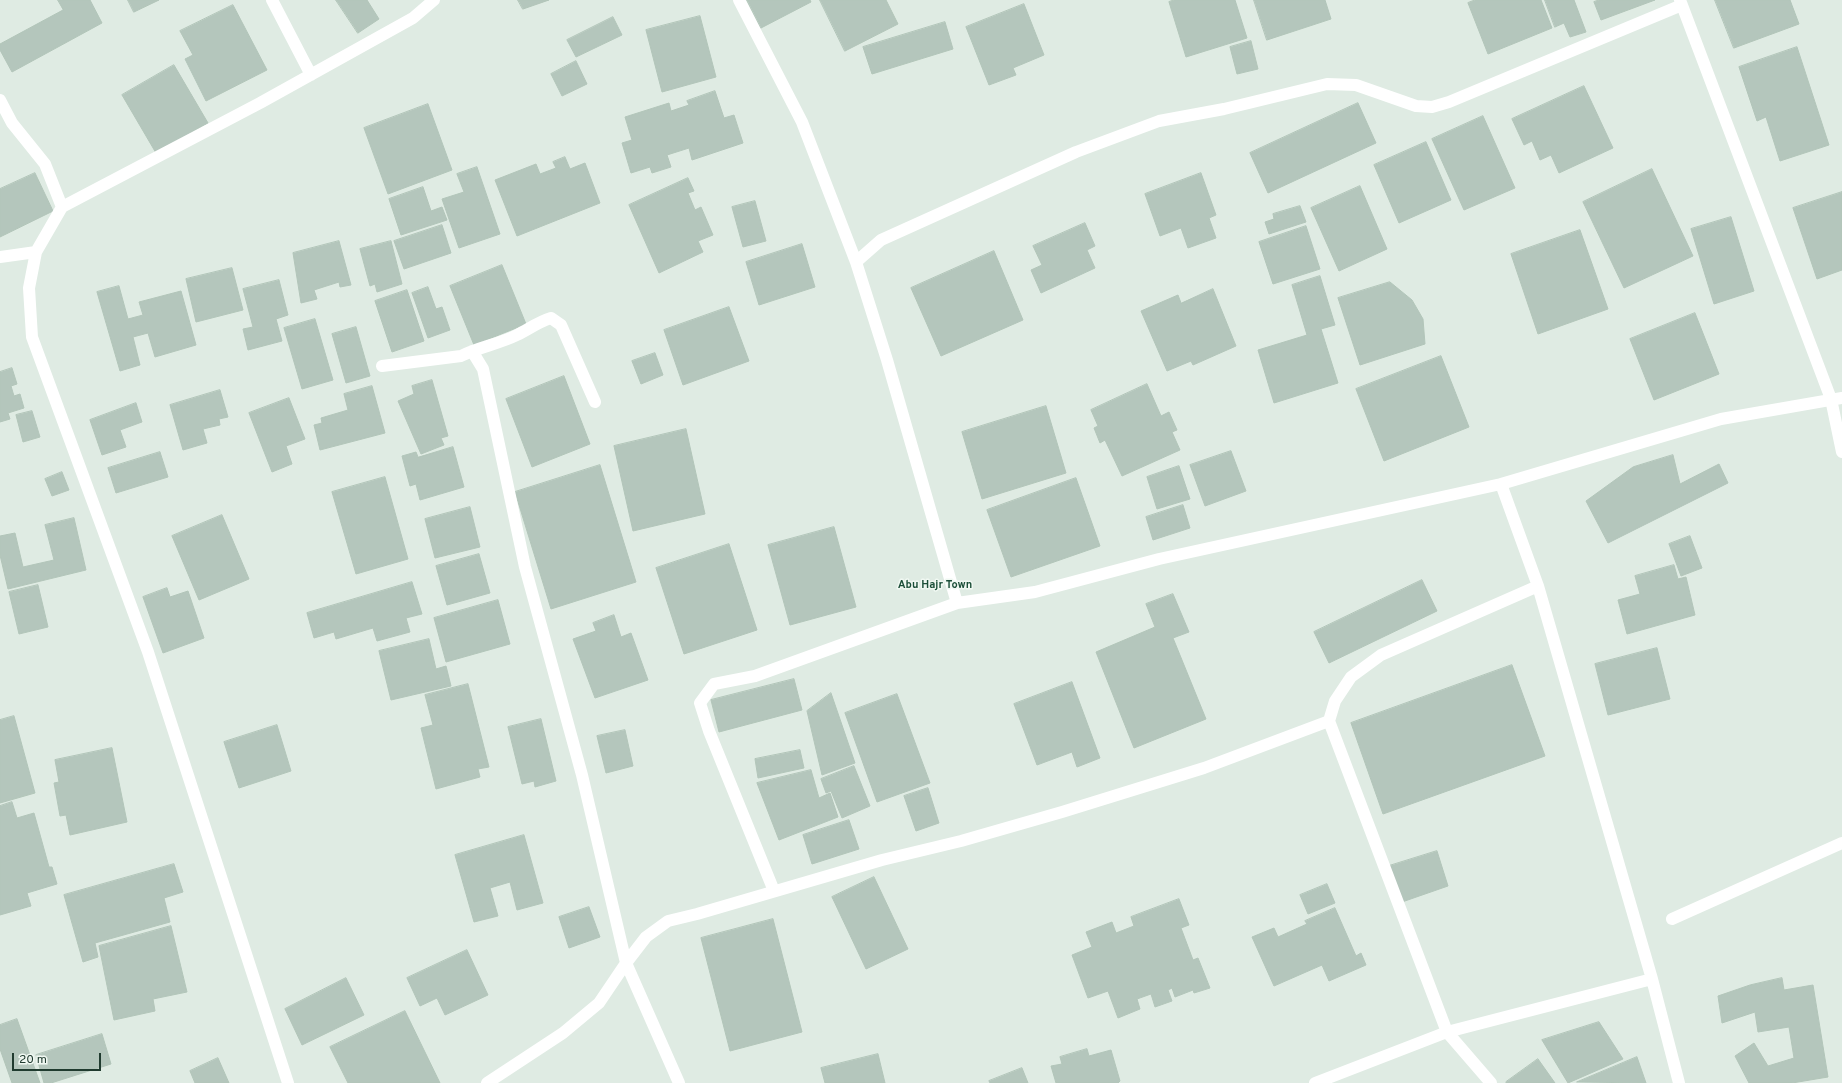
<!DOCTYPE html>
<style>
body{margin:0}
#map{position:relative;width:1842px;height:1083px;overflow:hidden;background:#dfebe3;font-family:Overpass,sans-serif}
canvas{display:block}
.scale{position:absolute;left:12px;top:1053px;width:89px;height:18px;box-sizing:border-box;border:2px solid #203b2f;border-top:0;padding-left:5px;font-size:12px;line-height:14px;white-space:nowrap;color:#203b2f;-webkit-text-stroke:3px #f0f8f2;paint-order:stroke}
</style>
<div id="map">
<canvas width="1842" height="1083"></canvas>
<div class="scale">20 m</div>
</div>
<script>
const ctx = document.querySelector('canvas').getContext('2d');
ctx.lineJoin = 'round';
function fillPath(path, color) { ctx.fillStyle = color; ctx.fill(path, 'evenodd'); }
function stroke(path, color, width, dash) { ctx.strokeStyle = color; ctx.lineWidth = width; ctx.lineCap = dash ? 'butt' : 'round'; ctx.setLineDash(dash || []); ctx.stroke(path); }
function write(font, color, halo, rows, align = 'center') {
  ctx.font = font + ' Overpass,sans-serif'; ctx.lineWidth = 3; ctx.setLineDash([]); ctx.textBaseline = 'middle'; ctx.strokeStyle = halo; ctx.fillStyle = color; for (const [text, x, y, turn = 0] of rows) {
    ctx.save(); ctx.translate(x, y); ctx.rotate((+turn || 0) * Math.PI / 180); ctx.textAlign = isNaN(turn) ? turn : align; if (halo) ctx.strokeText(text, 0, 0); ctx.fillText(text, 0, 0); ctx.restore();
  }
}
const building = new Path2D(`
 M58,0h32l12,23 -90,49 -12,-22v-6l63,-34z
 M128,0h31l-25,12z
 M336,0h31l12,19 -21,14z
 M518,0h31l-26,9z
 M747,0h63l1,2 -50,26z
 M820,0h66l12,24 -53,27z
 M1174,0h61l12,38 -61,19 -17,-55z
 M1254,0h71l6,19 -64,21z
 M1475,0h66l11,28 -64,26 -20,-51z
 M1545,0h29l12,32 -16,5 -6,-14 -9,4z
 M1599,0h56l-54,20 -7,-18z
 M1715,0h75l9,24 -65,24z
 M1024,4l20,51 -31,13 3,7 -27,10 -23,-58z
 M233,5l34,65 -61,31 -21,-42 8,-4 -13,-24z
 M700,16l16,61 -54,15 -16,-62z
 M613,17l9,18 -46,22 -9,-17z
 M945,22l8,27 -81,25 -9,-27z
 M1251,41l7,28 -21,5 -7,-27z
 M1797,47l32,98 -49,16 -14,-44 -9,4 -18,-54z
 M576,61l11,23 -25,12 -11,-22z
 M174,65l34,58 -52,30 -34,-58z
 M1584,86l29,62 -54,25 -8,-18 -11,5 -8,-19 -8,4 -12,-26z
 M715,91l9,27 10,-3 9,28 -51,17 -3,-12 -22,7 4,12 -19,6 -2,-6 -19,6 -9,-30 10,-3 -7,-23 44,-14 2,8 18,-6 -2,-4z
 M1358,103l18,40 -108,50 -18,-40z
 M428,104l24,66 -64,24 -24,-66z
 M1483,116l32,72 -51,22 -32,-71z
 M1426,142l25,58 -52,23 -25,-58z
 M565,157l5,12 15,-6 15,40 -83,33 -22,-56 41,-16 4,10 16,-6 -3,-6z
 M477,167l23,67 -41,14 -17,-49 22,-7 -7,-18z
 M1652,169l41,87 -69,32 -41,-86z
 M35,173l18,38 -53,26v-48z
 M1201,173l15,42 -7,3 7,20 -28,10 -7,-20 -21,8 -15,-42z
 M688,178l6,13 -6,2 7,17 6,-3 12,28 -15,6 5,11 -44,21 -30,-68z
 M1360,186l27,63 -48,22 -28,-63z
 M423,187l8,24 11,-4 5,13 -46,15 -12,-36z
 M1842,192v78l-25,9 -24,-71z
 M755,201l11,40 -23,6 -11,-40z
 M1300,206l6,16 -37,12 -4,-12 9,-3 -1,-5z
 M1731,217l23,74 -40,13 -23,-75z
 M1085,223l10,23 -8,4 8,18 -54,25 -10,-23 11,-5 -9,-19z
 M442,225l9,28 -47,16 -10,-28z
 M1306,226l14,43 -47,15 -14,-42z
 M1580,230l28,79 -70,25 -27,-80z
 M339,241l12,44 -11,2 -1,-5 -25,8 3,9 -16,4 -8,-50z
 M391,241l11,43 -25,8 -2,-8 -5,2 -10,-37z
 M802,244l13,43 -56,18 -13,-43z
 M994,251l29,69 -82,36 -30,-68z
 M502,265l24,59 -52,21 -24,-59z
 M232,268l11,42 -47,12 -10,-43z
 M1320,276l15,49 -14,4 17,54 -64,20 -16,-53 49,-15 -15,-50z
 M279,280l9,35 -12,4 6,22 -34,9 -5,-21 10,-2 -10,-38z
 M1390,282l22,18 11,19 2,25 -65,21 -22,-67z
 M119,286l9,33 15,-4 -4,-13 42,-11 15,54 -41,12 -7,-24 -15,4 7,28 -20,6 -23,-79z
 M428,287l8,22 6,-2 8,23 -22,8 -16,-45z
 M1213,289l23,57 -43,19 -2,-4 -24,10 -26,-60 37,-16 3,8z
 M407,290l17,51 -32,11 -17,-51z
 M729,307l20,54 -66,24 -19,-55z
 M1695,313l24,61 -65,26 -24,-61z
 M315,319l18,61 -31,9 -18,-61z
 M356,327l14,49 -24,7 -14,-49z
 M655,353l8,22 -22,9 -9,-23z
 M1441,356l28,71 -85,34 -28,-72z
 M12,368l5,16 -6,2 3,10 6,-2 4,14 -16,5 2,6 -10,3v-50z
 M564,376l26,68 -58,23 -26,-68z
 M432,380l16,56 -7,2 3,7 -23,9 -23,-53 16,-7 -2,-8z
 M1147,384l14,32 8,-4 8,18 -5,2 8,18 -58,26 -17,-36 -5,3 -6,-15 4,-2 -7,-16z
 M372,386l13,47 -65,17 -6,-25 8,-2 -1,-5 27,-8 -4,-16z
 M220,390l8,27 -9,2 1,6 -17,4 4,14 -24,7 -13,-45z
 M289,398l16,41 -19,7 6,18 -20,8 -23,-59z
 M136,403l6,19 -22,8 6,17 -24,8 -12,-35z
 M1046,406l20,67 -84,26 -20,-67z
 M32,411l8,26 -17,5 -7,-27z
 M686,429l19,85 -72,17 -19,-85z
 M453,447l11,40 -44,13 -4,-16 -6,2 -8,-30 14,-4 2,5z
 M1231,451l15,40 -41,15 -15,-41z
 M160,452l8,25 -52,16 -8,-25z
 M1673,455l7,29 39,-20 9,19 -120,60 -22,-42 47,-34z
 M600,465l36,117 -85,27 -36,-117z
 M1179,466l11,33 -33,10 -10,-32z
 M62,472l7,18 -17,6 -7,-17z
 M385,477l23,82 -52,15 -24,-82z
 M1076,478l24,68 -89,31 -24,-67z
 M1183,505l7,23 -37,12 -7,-23z
 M470,507l10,40 -45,11 -10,-39z
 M222,515l27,64 -50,21 -27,-64z
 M74,518l12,52 -78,19 -8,-34v-19l15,-3 8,34 31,-7 -9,-35z
 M834,527l22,80 -66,18 -22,-80z
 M1690,536l12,32 -21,8 -12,-32z
 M729,544l28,86 -73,24 -28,-86z
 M479,554l11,39 -43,12 -11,-39z
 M1674,565l4,14 8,-2 9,38 -68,19 -9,-34 22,-6 -5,-18z
 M1422,580l15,31 -108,52 -15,-31z
 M412,582l10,32 -16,4 4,14 -33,9 -4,-13 -37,11 -2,-7 -20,6 -7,-25z
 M38,585l10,42 -29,7 -10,-42z
 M167,588l3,9 18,-6 16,47 -41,15 -20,-56z
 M1173,594l16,38 -16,6 33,81 -72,29 -38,-96 59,-25 -9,-23z
 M498,600l12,44 -64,18 -12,-44z
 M614,615l7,22 10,-4 17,47 -53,18 -22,-59 23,-8 -3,-8z
 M429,639l7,30 10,-3 5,20 -60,14 -12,-49z
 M1657,648l13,51 -62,16 -13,-51z
 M1512,665l33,91 -162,58 -32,-91z
 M794,679l8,31 -83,22 -8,-32z
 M1072,682l28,76 -23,9 -5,-15 -35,13 -23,-61z
 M468,684l21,83 -11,2 2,8 -44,12 -15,-61 12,-3 -8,-30z
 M831,693l24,70 -33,12 -15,-64z
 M897,694l33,89 -53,19 -32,-89z
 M14,716l21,77 -35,10v-83z
 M541,719l15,62 -21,6 -1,-6 -12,3 -14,-57z
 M277,725l14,46 -52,17 -15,-46z
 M625,730l8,36 -27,7 -9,-37z
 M112,748l15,74 -57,13 -4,-20 -6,1 -6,-33 5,-1 -4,-22z
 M800,750l4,18 -46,10 -3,-19z
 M854,766l16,40 -28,12 -11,-27 -5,2 -5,-14z
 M811,770l8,28 11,-5 8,24 -59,23 -22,-57z
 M928,788l11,35 -23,8 -12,-35z
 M12,802l5,16 17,-5 15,54h3l5,17 -30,9 4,13 -31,9v-109z
 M849,820l10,29 -47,15 -9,-29z
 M524,835l19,68 -26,7 -7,-28 -20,6 8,28 -24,6 -19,-67z
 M1437,851l11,35 -46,16 -13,-36z
 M174,864l9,28 -19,6 6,24 -75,21 3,14 -15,5 -19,-67z
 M874,877l34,72 -42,20 -34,-72z
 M1327,884l8,19 -27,11 -8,-19z
 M1179,899l10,26 -8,3 12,32 5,-2 12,30 -16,5 -1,-3 -18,7 -3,-9 -4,2 4,11 -17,6 -4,-13 -14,5 3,10 -22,9 -10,-27 -20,7 -16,-43 20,-8 -6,-15 26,-10 4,11 18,-7 -3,-9z
 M589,907l11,30 -31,11 -10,-31z
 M1335,908l21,48 5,-3 5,12 -37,16 -7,-16 -48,21 -22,-49 22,-9 4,9 29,-13 -2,-3z
 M773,919l29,113 -72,19 -29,-113z
 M171,926l16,66 -34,7 2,12 -41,9 -15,-74z
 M467,950l21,45 -43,20 -8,-17 -17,8 -13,-28z
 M346,978l18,37 -62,30 -17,-36z
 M1782,978l2,12 29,-5 15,92 -36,6h-43l-14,-27 19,-13 14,23 26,-8 -5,-31 -31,5 -3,-20 -33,11 -4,-27 32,-11z
 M405,1011l35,72h-92l-18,-36z
 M17,1019l23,64h-28l-12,-34v-24z
 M1599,1022l24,37 -55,24 -26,-43z
 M102,1034l9,30 -60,19h-7l-8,-28z
 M1087,1049l2,7 22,-6 9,31 -2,2h-62l-5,-17 11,-2 -2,-7z
 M878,1054l7,29h-60l-4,-15z
 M1637,1057l9,26 -69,-1z
 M218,1058l11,25h-34l-5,-12z
 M1538,1059l17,24h-49v-1z
 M1022,1068l6,15h-38l-1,-2z`);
fillPath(building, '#b4c6bc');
stroke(building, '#b2c5b9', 1);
stroke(new Path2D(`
 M272,0l39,75
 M739,0l63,122 54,140 31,98 70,243
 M1680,0l151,399 11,53
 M0,100l12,23 33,41 17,43
 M0,257l36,-5
 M856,262l25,-22 195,-88 83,-31 65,-12 103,-25 29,1 60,21 16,1 17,-5 233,-97
 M472,351l11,18 42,198 57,208 44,188 53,120
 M382,366l79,-10c18,-9 38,-12 56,-21 12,-6 21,-13 34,-17l10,7 34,77
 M774,891l-65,-160 -9,-28 14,-19 41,-8 202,-73 78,-11 124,-33 342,-75
 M1672,919l170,-76
 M288,1083l-140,-431 -116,-315 -3,-49 7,-36 26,-45 198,-104 153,-85 21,-18
 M487,1083l76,-50 36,-30 27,-40 20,-26 22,-16 29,-7 185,-54 79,-19 101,-29 142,-44 125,-47
 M1315,1083l132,-51 205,-53
 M1491,1083l-44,-51 -118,-311 6,-20 16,-24 30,-22 157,-69
 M1679,1083l-27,-104 -114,-393 -37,-102 220,-65 121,-21`), '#fff', 12);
write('bold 11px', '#1b4e38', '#f0f8f2', [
 ["Abu Hajr Town",935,586]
]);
</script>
